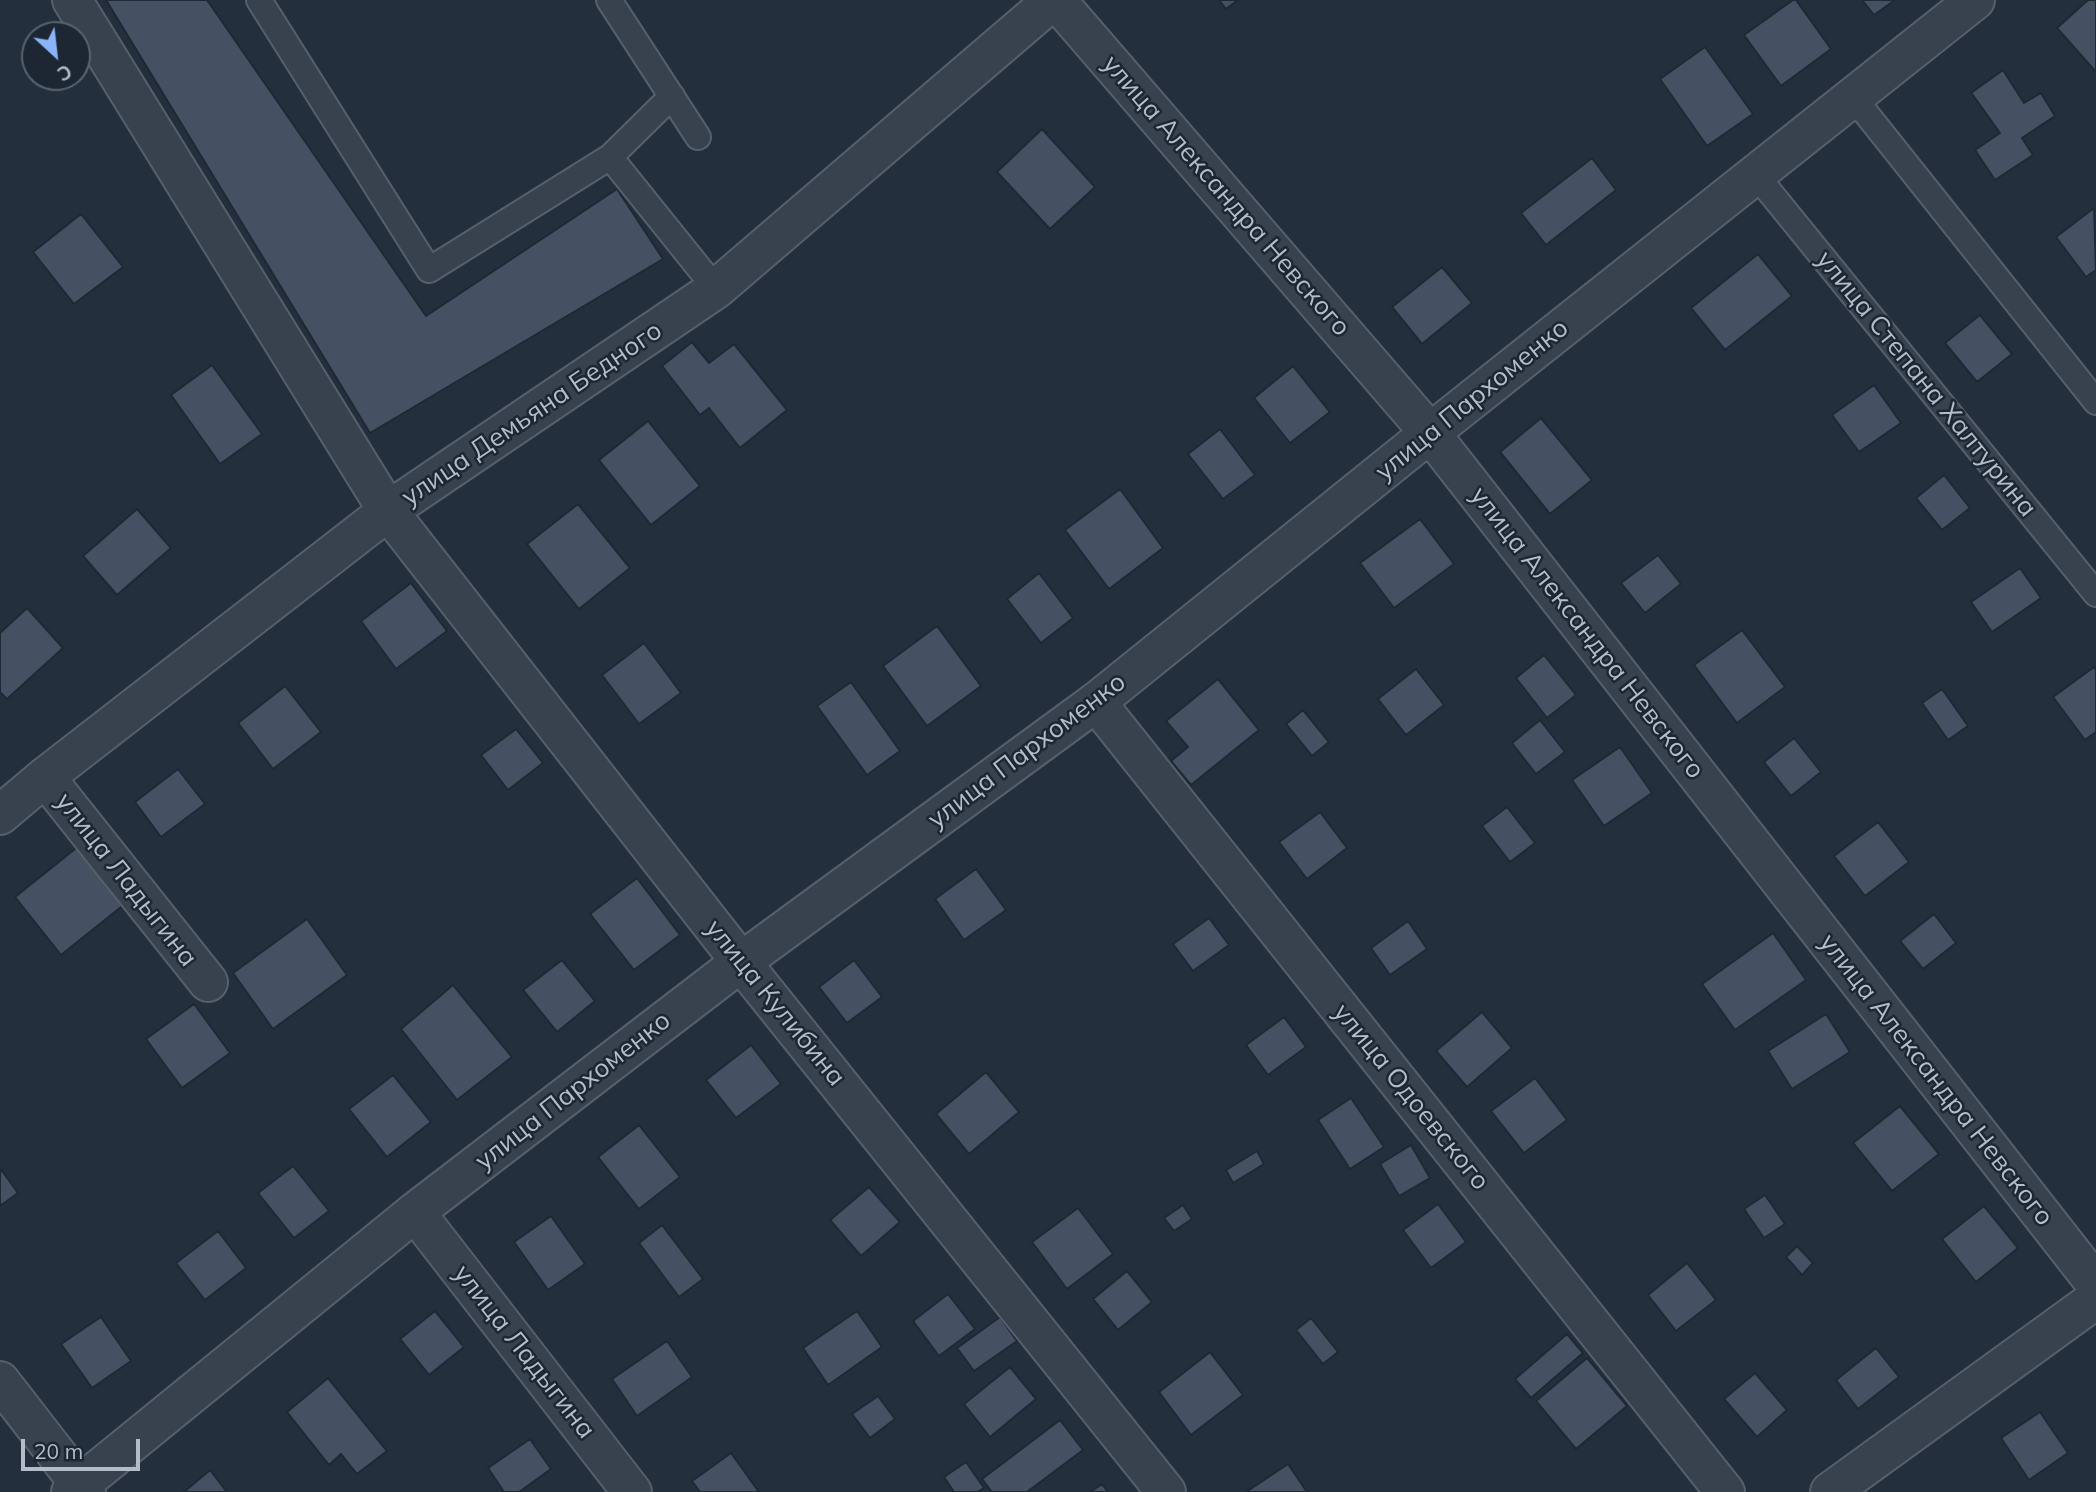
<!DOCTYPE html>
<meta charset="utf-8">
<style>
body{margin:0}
#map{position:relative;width:2096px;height:1492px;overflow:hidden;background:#242f3e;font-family:Mulish,sans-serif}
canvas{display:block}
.north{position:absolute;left:21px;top:21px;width:70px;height:70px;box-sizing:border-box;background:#1d2633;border:2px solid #59626f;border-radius:50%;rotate:153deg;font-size:19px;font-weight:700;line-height:28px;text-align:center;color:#b4bcc9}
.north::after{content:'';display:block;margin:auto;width:24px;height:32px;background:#8ab4f8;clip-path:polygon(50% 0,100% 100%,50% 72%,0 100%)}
.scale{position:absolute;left:21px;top:1439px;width:119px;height:32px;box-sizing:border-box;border:4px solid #b4bcc9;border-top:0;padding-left:9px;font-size:21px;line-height:24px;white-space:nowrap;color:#b4bcc9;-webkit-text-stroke:5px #1d2633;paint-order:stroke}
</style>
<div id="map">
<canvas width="2096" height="1492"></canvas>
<div class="north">С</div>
<div class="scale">20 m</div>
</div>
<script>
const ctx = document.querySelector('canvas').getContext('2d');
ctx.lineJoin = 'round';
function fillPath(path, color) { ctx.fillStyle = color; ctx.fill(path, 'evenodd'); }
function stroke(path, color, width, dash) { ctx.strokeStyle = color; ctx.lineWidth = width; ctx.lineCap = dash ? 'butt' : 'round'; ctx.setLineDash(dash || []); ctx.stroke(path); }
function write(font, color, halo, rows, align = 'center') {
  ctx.font = font + ' Mulish,sans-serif'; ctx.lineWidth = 5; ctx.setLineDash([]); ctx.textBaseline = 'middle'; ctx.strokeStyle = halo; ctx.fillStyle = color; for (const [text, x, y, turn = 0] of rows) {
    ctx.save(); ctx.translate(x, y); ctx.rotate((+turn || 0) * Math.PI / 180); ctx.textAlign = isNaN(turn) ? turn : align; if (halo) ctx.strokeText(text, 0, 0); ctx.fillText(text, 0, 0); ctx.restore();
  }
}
const building = new Path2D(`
 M106,0h101l219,316 191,-127 46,70 -293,174z
 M1219,0h19l-12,9z
 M1793,0h3l35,49 -50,37 -37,-51z
 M1862,0h33l-21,15z
 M2088,0h8v72l-39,-44z
 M1705,47l48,67 -46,32 -47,-67z
 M2003,70l21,33 17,-10 14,23 -33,22 11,17 -38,25 -20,-30 25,-17 -30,-42 1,2z
 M1042,129l53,58 -45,42 -53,-57z
 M1592,158l24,32 -70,55 -25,-32z
 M2094,208l2,62 -10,7 -30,-40z
 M81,214l42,53 -49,37 -41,-52z
 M1758,254l34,42 -67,54 -34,-42z
 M1442,267l30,36 -50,41 -30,-37z
 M1980,315l32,39 -35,28 -32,-39z
 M692,342l17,21 25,-19 53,66 -47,38 -31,-40 -9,7 -38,-49z
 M212,365l50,69 -42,30 -49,-69z
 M1293,366l37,46 -40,31 -36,-45z
 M1874,385l27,38 -42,29 -27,-37z
 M1541,418l51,62 -42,34 -50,-62z
 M648,421l52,65 -49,39 -52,-65z
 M1220,429l35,46 -32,24 -35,-45z
 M1944,475l26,33 -28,22 -26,-32z
 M1120,489l43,59 -54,41 -44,-59z
 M578,504l52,64 -51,41 -52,-65z
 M137,509l34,39 -54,47 -34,-39z
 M1420,519l34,45 -60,44 -34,-45z
 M1658,555l23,29 -36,29 -24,-30z
 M2020,568l21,30 -49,34 -21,-30z
 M1039,573l34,45 -32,25 -34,-44z
 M411,583l36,48 -51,38 -35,-48z
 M27,608l36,40 -56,51 -7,-7v-59z
 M937,626l44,60 -54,40 -44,-60z
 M1742,630l43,57 -48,36 -43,-58z
 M644,643l37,50 -42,31 -37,-49z
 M1544,655l32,40 -29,23 -31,-40z
 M2094,667l2,3v62l-11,8 -32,-43z
 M1416,669l28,36 -38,30 -28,-36z
 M1218,679l41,51 -68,55 -20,-24 17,-14 -22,-26z
 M851,682l49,69 -33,24 -50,-69z
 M285,686l36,46 -48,37 -35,-46z
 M1942,689l26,37 -20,14 -26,-37z
 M1303,710l26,32 -17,14 -26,-32z
 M1540,720l25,32 -29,22 -24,-31z
 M516,729l27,34 -35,27 -27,-35z
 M1794,738l27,34 -30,24 -27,-34z
 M1620,747l32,46 -48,33 -32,-46z
 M178,769l27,35 -44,33 -26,-35z
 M1507,807l28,36 -25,19 -28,-36z
 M1320,812l27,36 -40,31 -28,-37z
 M1878,822l31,40 -44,34 -31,-40z
 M80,845l46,58 -65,52 -46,-58z
 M976,869l30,41 -42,30 -29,-41z
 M637,878l43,57 -46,35 -44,-56z
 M1934,914l22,29 -33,26 -23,-28z
 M1209,918l20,27 -36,26 -20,-27z
 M307,919l40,56 -74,54 -40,-56z
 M1408,921l19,28 -37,26 -19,-27z
 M1773,933l33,47 -71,50 -33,-46z
 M562,960l33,41 -38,31 -34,-42z
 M854,960l28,37 -35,26 -28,-36z
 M453,985l59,72 -55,43 -56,-71z
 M194,1004l36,49 -48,35 -36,-49z
 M1482,1012l30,36 -45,39 -31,-36z
 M1826,1014l24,38 -58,37 -24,-38z
 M1284,1017l22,30 -38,28 -22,-30z
 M751,1045l30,39 -45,34 -30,-38z
 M986,1072l33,40 -50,42 -33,-40z
 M393,1075l38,47 -44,35 -38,-48z
 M1535,1078l32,42 -43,33 -33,-42z
 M1351,1098l33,49 -34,22 -32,-49z
 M1900,1106l39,48 -47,37 -39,-48z
 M639,1125l41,52 -41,32 -41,-52z
 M1411,1145l19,33 -31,18 -19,-32z
 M1257,1151l7,13 -31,19 -7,-13z
 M293,1166l36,45 -35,27 -36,-45z
 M0,1168l18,25 -18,13z
 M869,1187l31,35 -39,34 -31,-36z
 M1765,1195l20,29 -21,14 -20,-29z
 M1438,1204l28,38 -35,26 -28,-38z
 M1183,1205l9,14 -18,12 -10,-13z
 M1984,1206l34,42 -42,34 -34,-43z
 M1078,1208l35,46 -46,35 -35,-47z
 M551,1216l34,48 -37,26 -34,-48z
 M662,1225l41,54 -24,18 -40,-54z
 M218,1231l28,37 -41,32 -29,-37z
 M1797,1246l16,17 -11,12 -16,-18z
 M1687,1263l29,37 -40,31 -28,-36z
 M1127,1271l25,31 -34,28 -25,-31z
 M948,1294l27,35 -36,27 -26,-35z
 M435,1311l29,36 -35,28 -29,-36z
 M857,1311l25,36 -54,38 -25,-37z
 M101,1317l30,44 -39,27 -31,-44z
 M1000,1317l17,24 -43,30 -17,-23z
 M1311,1318l27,34 -15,12 -27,-34z
 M1567,1334l16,19 -52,45 -16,-19z
 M667,1341l25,36 -55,39 -25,-37z
 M1876,1348l23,29 -41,32 -22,-29z
 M1210,1352l33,43 -52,40 -32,-43z
 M1587,1358l40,48 -51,43 -40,-48z
 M1010,1367l26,32 -46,38 -26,-33z
 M1755,1373l32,37 -30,27 -33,-38z
 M328,1378l59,73 -30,23 -16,-20 -12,11 -42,-53z
 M878,1396l17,23 -25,19 -18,-24z
 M2040,1412l28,41 -39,27 -28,-42z
 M1060,1420l23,30 -56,42h-35l-10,-13z
 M530,1439l21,30 -32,23h-15l-16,-24z
 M731,1453l28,39h-59l-8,-11z
 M966,1462l18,26 -7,4h-23l-10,-15z
 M1288,1464l19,28h-61z
 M210,1470l17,22h-43z
 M1102,1484l6,8h-18z`);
fillPath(building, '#455162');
stroke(building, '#1f2835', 2);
const service = new Path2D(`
 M259,0l170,270 181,-113 106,132
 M609,0l89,137
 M1853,97l243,305
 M610,157l62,-61
 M1756,175l340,419`);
const minor = new Path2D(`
 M72,0l316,511 353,451 425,530
 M1056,0l374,433 666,851
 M1096,702l629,790
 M45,777l163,205
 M0,815l45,-38 343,-266 328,-222 337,-289
 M415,1212l217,280
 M0,1381l86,111
 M1830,1492l266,-193`);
const tertiary = new Path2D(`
 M71,1492l344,-280 326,-250 355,-260 334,-269 545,-433`);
stroke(service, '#565f6c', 28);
stroke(minor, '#565f6c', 42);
stroke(tertiary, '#565f6c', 42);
stroke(service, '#38414e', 24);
stroke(minor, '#38414e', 38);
stroke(tertiary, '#38414e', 38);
write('26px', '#b4bcc9', '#1d2633', [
 ["улица Александра Невского",1226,196,49],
 ["улица Степана Халтурина",1926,384,51],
 ["улица Пархоменко",1472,400,-39],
 ["улица Демьяна Бедного",532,414,-34],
 ["улица Александра Невского",1587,633,52],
 ["улица Пархоменко",1027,751,-37],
 ["улица Ладыгина",126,880,52],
 ["улица Кулибина",775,1003,51],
 ["улица Александра Невского",1936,1080,52],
 ["улица Пархоменко",573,1091,-38],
 ["улица Одоевского",1411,1097,51],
 ["улица Ладыгина",524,1352,52]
]);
</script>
